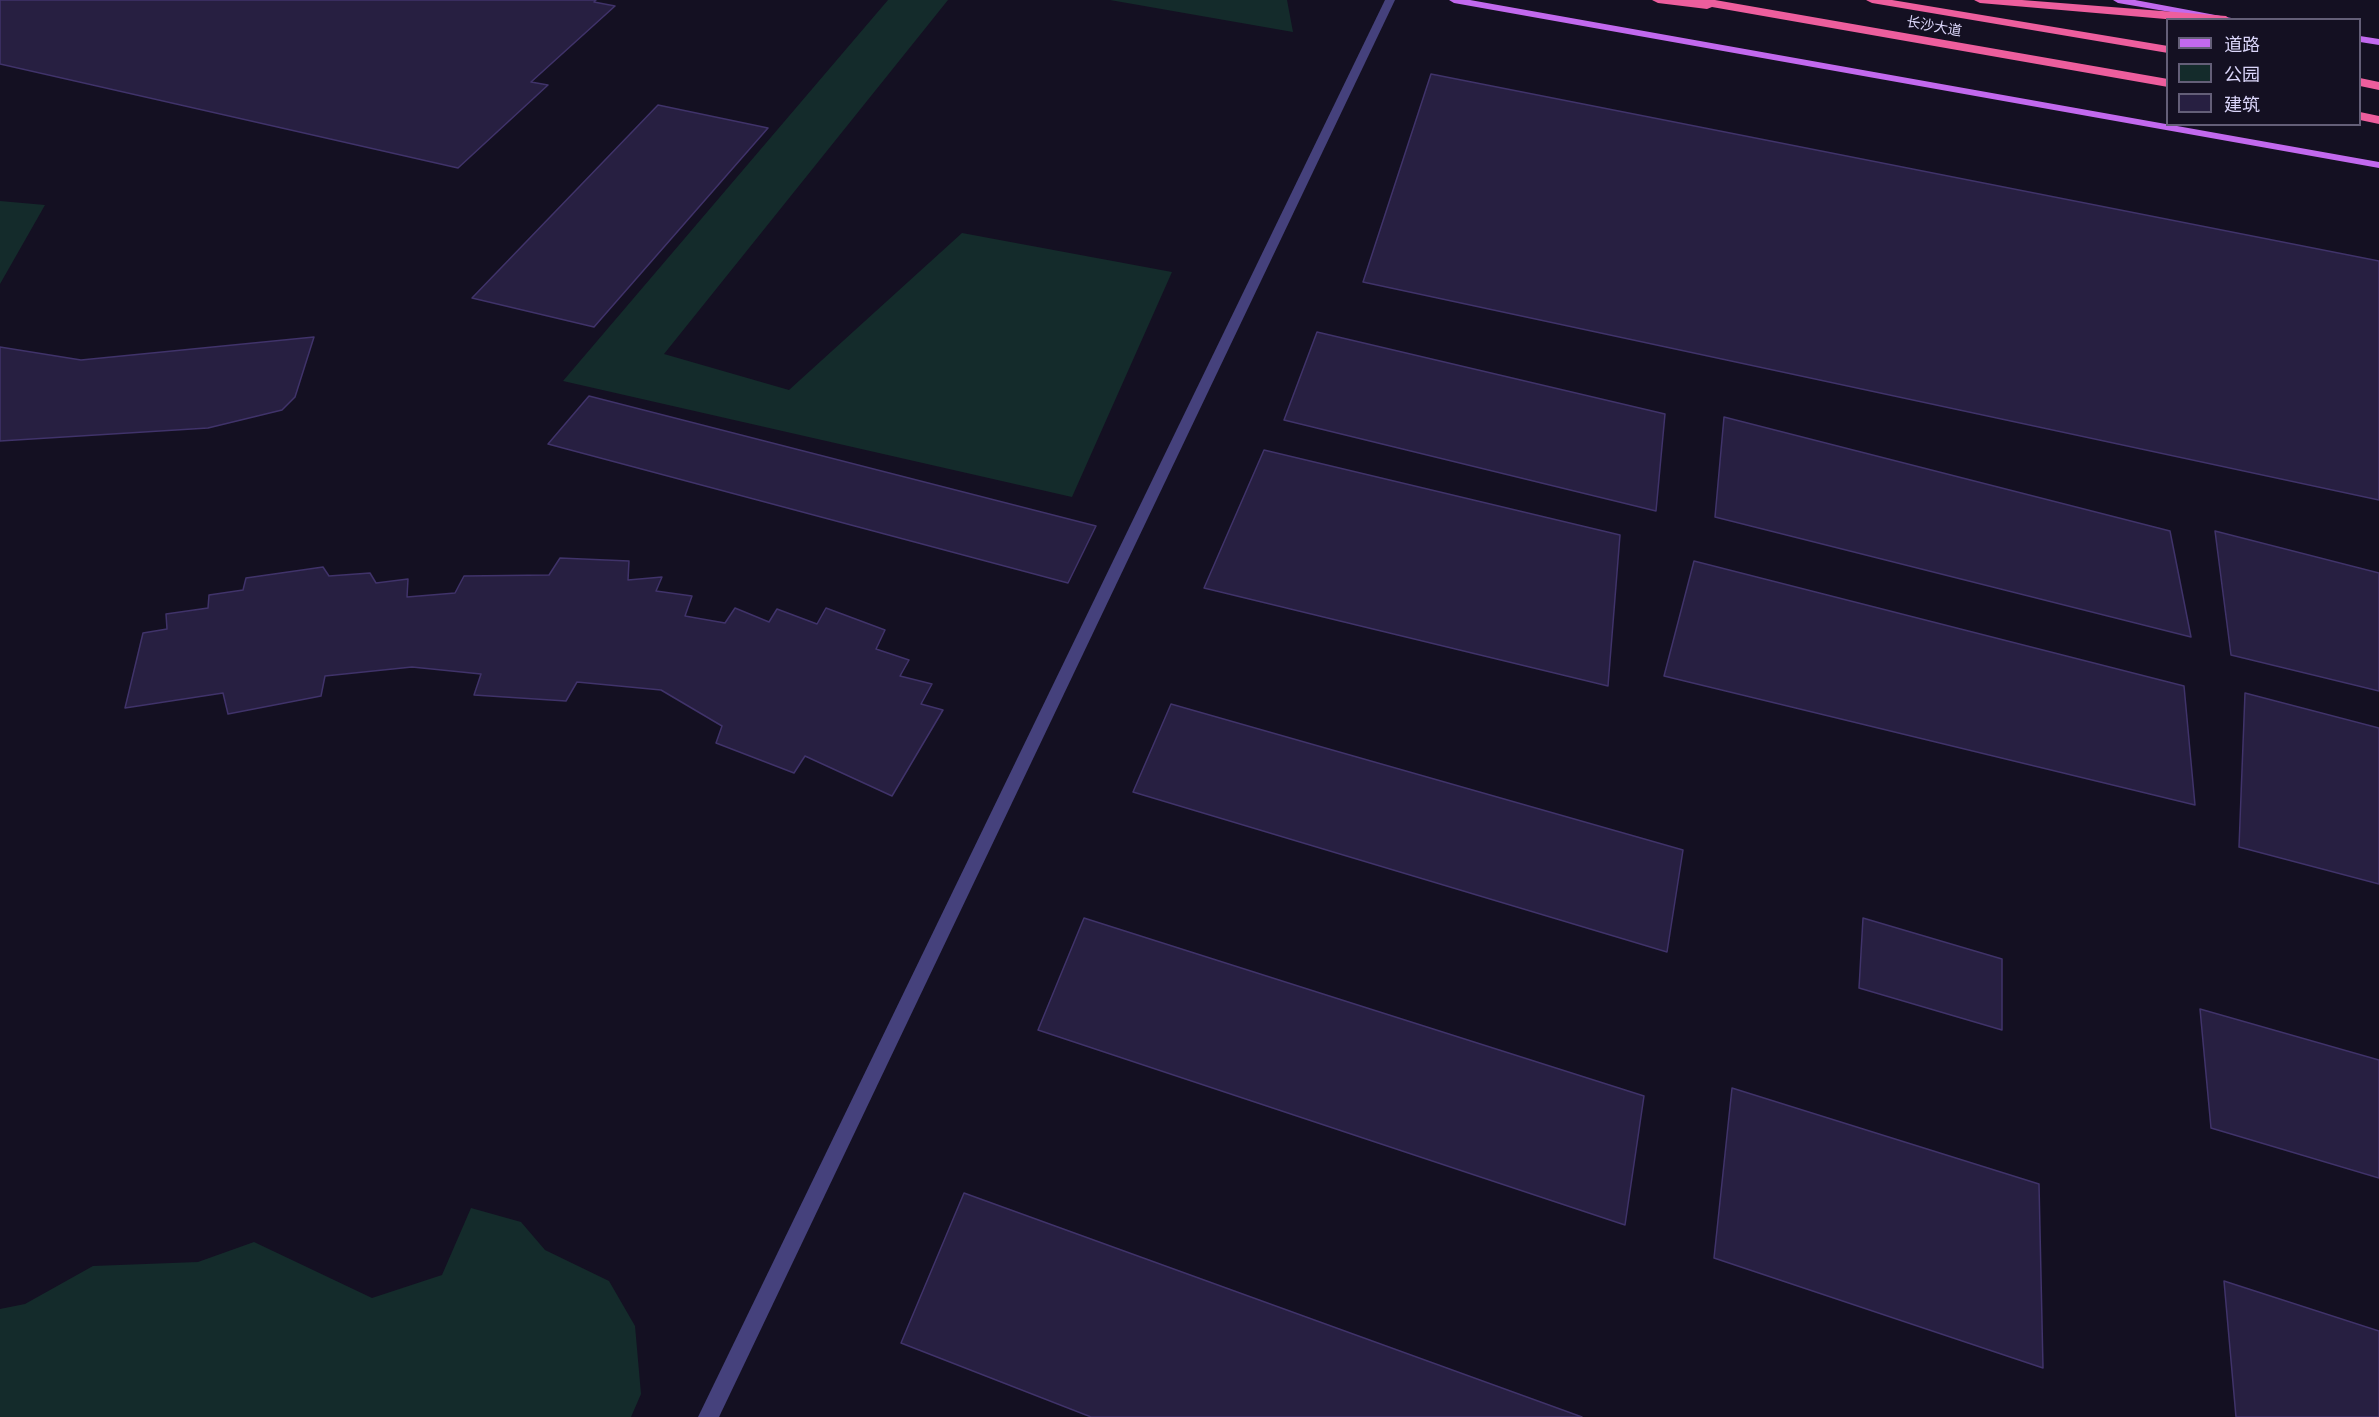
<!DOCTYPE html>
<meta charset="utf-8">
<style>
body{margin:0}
#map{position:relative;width:2379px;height:1417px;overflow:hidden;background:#141022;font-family:"PT Sans","Noto Sans SC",sans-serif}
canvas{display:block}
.legend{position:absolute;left:2166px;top:18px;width:195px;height:108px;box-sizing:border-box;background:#141022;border:2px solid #645f78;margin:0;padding:8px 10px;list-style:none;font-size:18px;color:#dbd6fa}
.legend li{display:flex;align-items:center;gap:12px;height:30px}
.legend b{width:30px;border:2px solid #645f78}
</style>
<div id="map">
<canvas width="2379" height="1417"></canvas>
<ul class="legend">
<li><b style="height:8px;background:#c269ee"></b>道路</li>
<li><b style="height:16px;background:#142b2b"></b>公园</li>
<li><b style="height:16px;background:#271f41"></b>建筑</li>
</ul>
</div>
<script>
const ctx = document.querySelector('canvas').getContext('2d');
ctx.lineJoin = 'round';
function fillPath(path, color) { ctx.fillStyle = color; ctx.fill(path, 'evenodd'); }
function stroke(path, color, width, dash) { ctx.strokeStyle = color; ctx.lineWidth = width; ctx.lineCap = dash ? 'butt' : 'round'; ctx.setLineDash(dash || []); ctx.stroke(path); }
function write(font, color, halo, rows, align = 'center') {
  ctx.font = font + ' "PT Sans","Noto Sans SC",sans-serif'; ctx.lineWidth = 4.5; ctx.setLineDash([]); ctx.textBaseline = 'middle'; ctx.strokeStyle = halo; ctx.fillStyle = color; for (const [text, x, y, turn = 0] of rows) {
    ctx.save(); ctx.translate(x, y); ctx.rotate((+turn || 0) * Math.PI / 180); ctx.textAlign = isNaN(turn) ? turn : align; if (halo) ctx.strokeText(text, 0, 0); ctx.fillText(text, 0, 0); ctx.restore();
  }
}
fillPath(new Path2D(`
 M888,0h60l-284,354 125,36 173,-157 210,39 -100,225 -509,-116z
 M1110,0h177l6,32z
 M0,201l45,4 -45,79z
 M471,1208l50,14 24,28 64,31 26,45 6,68 -10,23h-631v-108l25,-5 68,-38 105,-4 56,-20 118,56 70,-23z`), '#142b2b');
const building = new Path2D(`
 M0,0h596l-2,2 21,4 -84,76 17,3 -90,83 -458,-104z
 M1431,74l948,187v239l-1016,-218z
 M658,105l110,23 -174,199 -122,-29z
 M1317,332l348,82 -9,97 -372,-91z
 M314,337l-19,60 -13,13 -74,18 -208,13v-94l81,13z
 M589,396l507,130 -28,57 -520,-139z
 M1724,417l446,114 21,106 -476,-120z
 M1264,450l356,85 -12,151 -404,-98z
 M2215,531l164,42v118l-148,-36z
 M560,558l69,3 -1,19 34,-3 -6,14 36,5 -7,20 40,7 10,-15 34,14 8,-13 40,15 9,-16 59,22 -9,19 33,11 -9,16 32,8 -11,20 22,6 -51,86 -87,-40 -11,17 -78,-30 6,-17 -61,-36 -84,-8 -11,19 -92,-6 7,-21 -69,-7 -87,9 -4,20 -93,18 -5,-21 -98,15 18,-75 24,-4 -1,-15 42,-6 1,-13 34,-5 3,-12 77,-11 6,9 41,-3 6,10 32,-4 -1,18 48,-4 9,-17 85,-1z
 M1694,561l490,125 11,119 -531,-129z
 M2245,693l134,35v156l-140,-37z
 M1171,704l512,146 -16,102 -534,-160z
 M1084,918l560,178 -19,129 -587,-195z
 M1863,918l139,41v71l-143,-42z
 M2200,1009l179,51v118l-168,-50z
 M1732,1088l307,96 4,184 -329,-110z
 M964,1193l618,224h-491l-190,-74z
 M2224,1281l155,50v86h-143z`);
fillPath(building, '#271f41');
stroke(building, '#40336a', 1.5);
fillPath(new Path2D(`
 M1385,0h10l-676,1417h-21z`), '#45417c');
fillPath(new Path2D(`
 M1449,0h21l909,162v6l-925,-165z
 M2113,0h22l107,20h-25l-99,-17z
 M2360,36l19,3v6l-19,-3z`), '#c269ee');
fillPath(new Path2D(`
 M1652,0h63l453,79v8l-456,-80 -5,2 -49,-6z
 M1866,0h26l276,46v7l-296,-50z
 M1974,0h48l204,16 5,4h-54l-197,-17z
 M2360,78l19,4v8l-19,-4z
 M2360,112l19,4v8l-19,-4z`), '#ed5e9d');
write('14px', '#dbd6fa', '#141022', [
 ["长沙大道",1934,27,10]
]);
</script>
